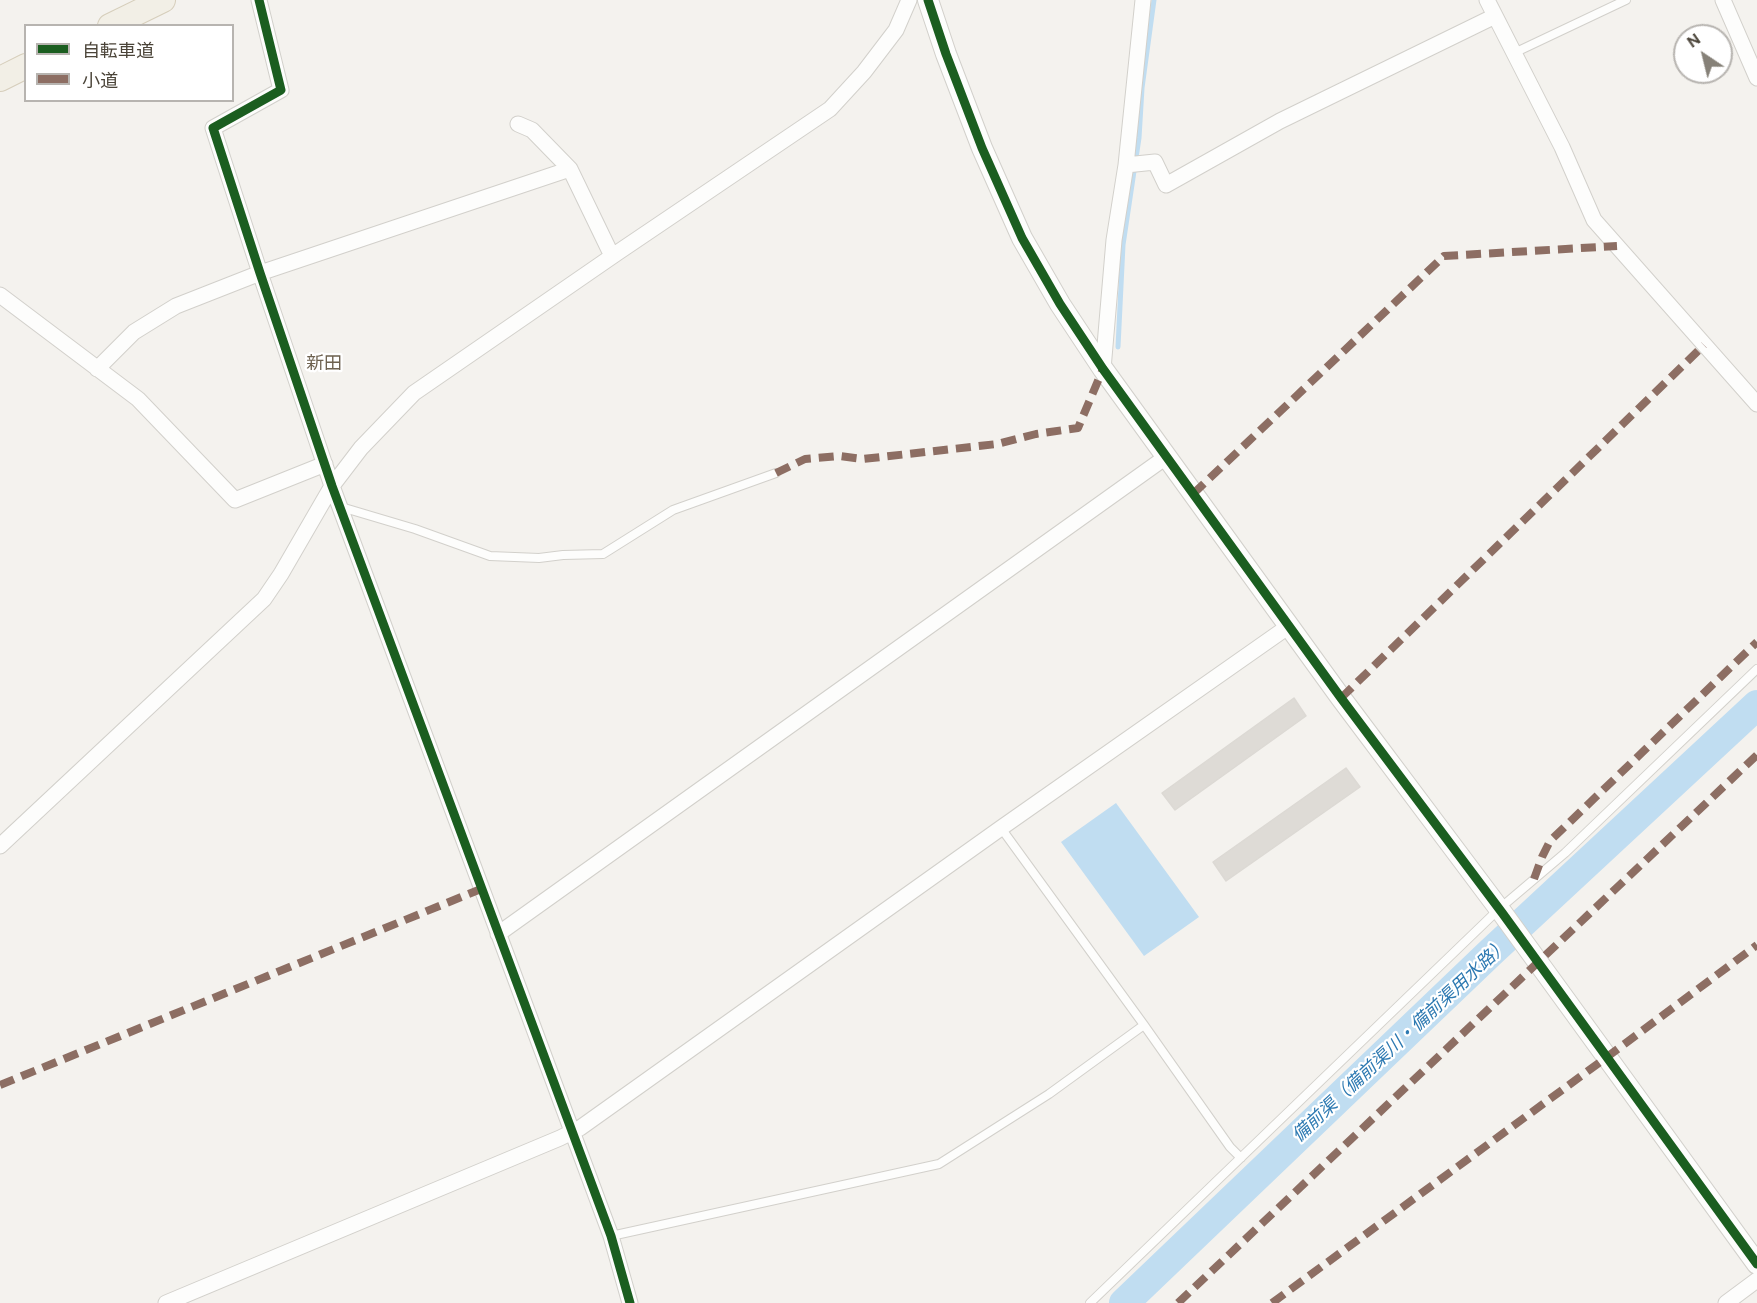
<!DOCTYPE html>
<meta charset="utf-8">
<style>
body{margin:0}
#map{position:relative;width:1757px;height:1303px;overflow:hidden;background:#f4f2ee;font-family:"DM Sans","Noto Sans JP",sans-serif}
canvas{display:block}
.legend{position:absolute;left:24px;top:24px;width:210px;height:78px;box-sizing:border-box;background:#fff;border:2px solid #b7b4b0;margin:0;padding:8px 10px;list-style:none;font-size:18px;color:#4b4439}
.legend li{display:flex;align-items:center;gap:12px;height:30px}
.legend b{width:30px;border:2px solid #b7b4b0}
.north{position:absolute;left:1673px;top:24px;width:60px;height:60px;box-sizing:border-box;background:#fff;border:2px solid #b7b4b0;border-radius:50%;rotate:325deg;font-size:16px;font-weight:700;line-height:24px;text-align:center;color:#4b4439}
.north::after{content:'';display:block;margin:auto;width:21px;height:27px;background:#868178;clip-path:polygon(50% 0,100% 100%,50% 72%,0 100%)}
</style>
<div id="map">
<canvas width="1757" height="1303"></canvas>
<ul class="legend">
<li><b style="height:8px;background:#1b5e20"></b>自転車道</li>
<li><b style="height:8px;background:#8d6e63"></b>小道</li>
</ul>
<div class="north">N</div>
</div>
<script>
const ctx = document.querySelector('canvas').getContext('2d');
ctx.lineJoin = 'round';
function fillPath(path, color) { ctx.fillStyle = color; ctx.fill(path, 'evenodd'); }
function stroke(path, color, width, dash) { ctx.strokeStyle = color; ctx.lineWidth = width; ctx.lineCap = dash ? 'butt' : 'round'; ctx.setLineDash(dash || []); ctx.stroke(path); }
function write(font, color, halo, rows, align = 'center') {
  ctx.font = font + ' "DM Sans","Noto Sans JP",sans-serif'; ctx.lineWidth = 4.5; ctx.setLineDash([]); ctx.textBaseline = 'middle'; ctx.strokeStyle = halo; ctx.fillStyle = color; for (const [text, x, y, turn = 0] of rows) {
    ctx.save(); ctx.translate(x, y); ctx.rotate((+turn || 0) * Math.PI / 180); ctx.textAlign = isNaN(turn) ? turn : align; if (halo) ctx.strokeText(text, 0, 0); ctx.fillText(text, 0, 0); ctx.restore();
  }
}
fillPath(new Path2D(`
 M1116,803l83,114 -55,39 -83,-114z`), '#c0ddf1');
stroke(new Path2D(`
 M1118,347l5,-102 16,-107 3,-50 12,-88`), '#c0ddf1', 5);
stroke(new Path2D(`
 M1124,1303l366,-350 267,-248`), '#c0ddf1', 30);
const building = new Path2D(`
 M1294,698l12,18 -131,94 -13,-17z
 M1346,768l14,19 -134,94 -13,-19z`);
fillPath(building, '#dedbd6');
stroke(building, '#dcd9d4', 1.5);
const service = new Path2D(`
 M1514,53l112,-53
 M341,507l74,22 75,27 49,2 24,-3 40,-1 70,-44 103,-37
 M1001,828l143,197 86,122 11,11
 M611,1236l328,-72 110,-70 95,-69
 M1090,1303l409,-394 66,-56 192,-184`);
const minor = new Path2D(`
 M259,0l22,90 -68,38 47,145 72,213 279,750 19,67
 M1487,0l75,147 32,73 163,184
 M1723,0l34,78
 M518,124l14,6 38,39 42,87
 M1126,165l29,-3 11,23 114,-64 215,-105
 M0,295l138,104 97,101 90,-36
 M97,369l37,-37 42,-26 84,-33 310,-104
 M1103,369l11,-129 12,-75 17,-165
 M0,846l264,-247 17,-25 51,-88 29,-38 53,-55 203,-140 213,-144 34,-37 32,-42 13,-30
 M498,934l668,-477
 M166,1303l394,-165 20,-10 421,-300 288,-202
 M1726,1303l31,-23`);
const tertiary = new Path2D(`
 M928,0l18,54 36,94 40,90 38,66 43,65 238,329 162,216 254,350`);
const primary = new Path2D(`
 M110,26l53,-26
 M0,79l26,-13`);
stroke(service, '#d2d0cb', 10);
stroke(minor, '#d2d0cb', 17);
stroke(tertiary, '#d2d0cb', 22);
stroke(primary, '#d6cebb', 26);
stroke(service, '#fdfdfc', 8);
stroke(minor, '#fdfdfc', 15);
stroke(tertiary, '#fdfdfc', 20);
stroke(primary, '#f2efe6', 24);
stroke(new Path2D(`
 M776,473l29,-14 34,-3 24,3 134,-15 39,-10 42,-6 25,-59
 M1193,494l251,-238 173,-10
 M1341,698l363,-353
 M1534,879l8,-22 8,-16 207,-199
 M0,1085l481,-196
 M1178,1303l579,-548
 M1272,1303l335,-246 150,-112`), '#8d6e63', 8, [15, 8]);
stroke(new Path2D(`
 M259,0l22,90 -68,38 47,145 72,213 279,750 19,67
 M928,0l18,54 36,94 40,90 38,66 43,65 238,329 162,216 254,350`), '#1b5e20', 9);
write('18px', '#6e6250', '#fff', [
 ["新田",324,364]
]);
write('italic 18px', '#2e7ab2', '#fff', [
 ["備前渠（備前渠川・備前渠用水路）",1401,1041,-43]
]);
</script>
